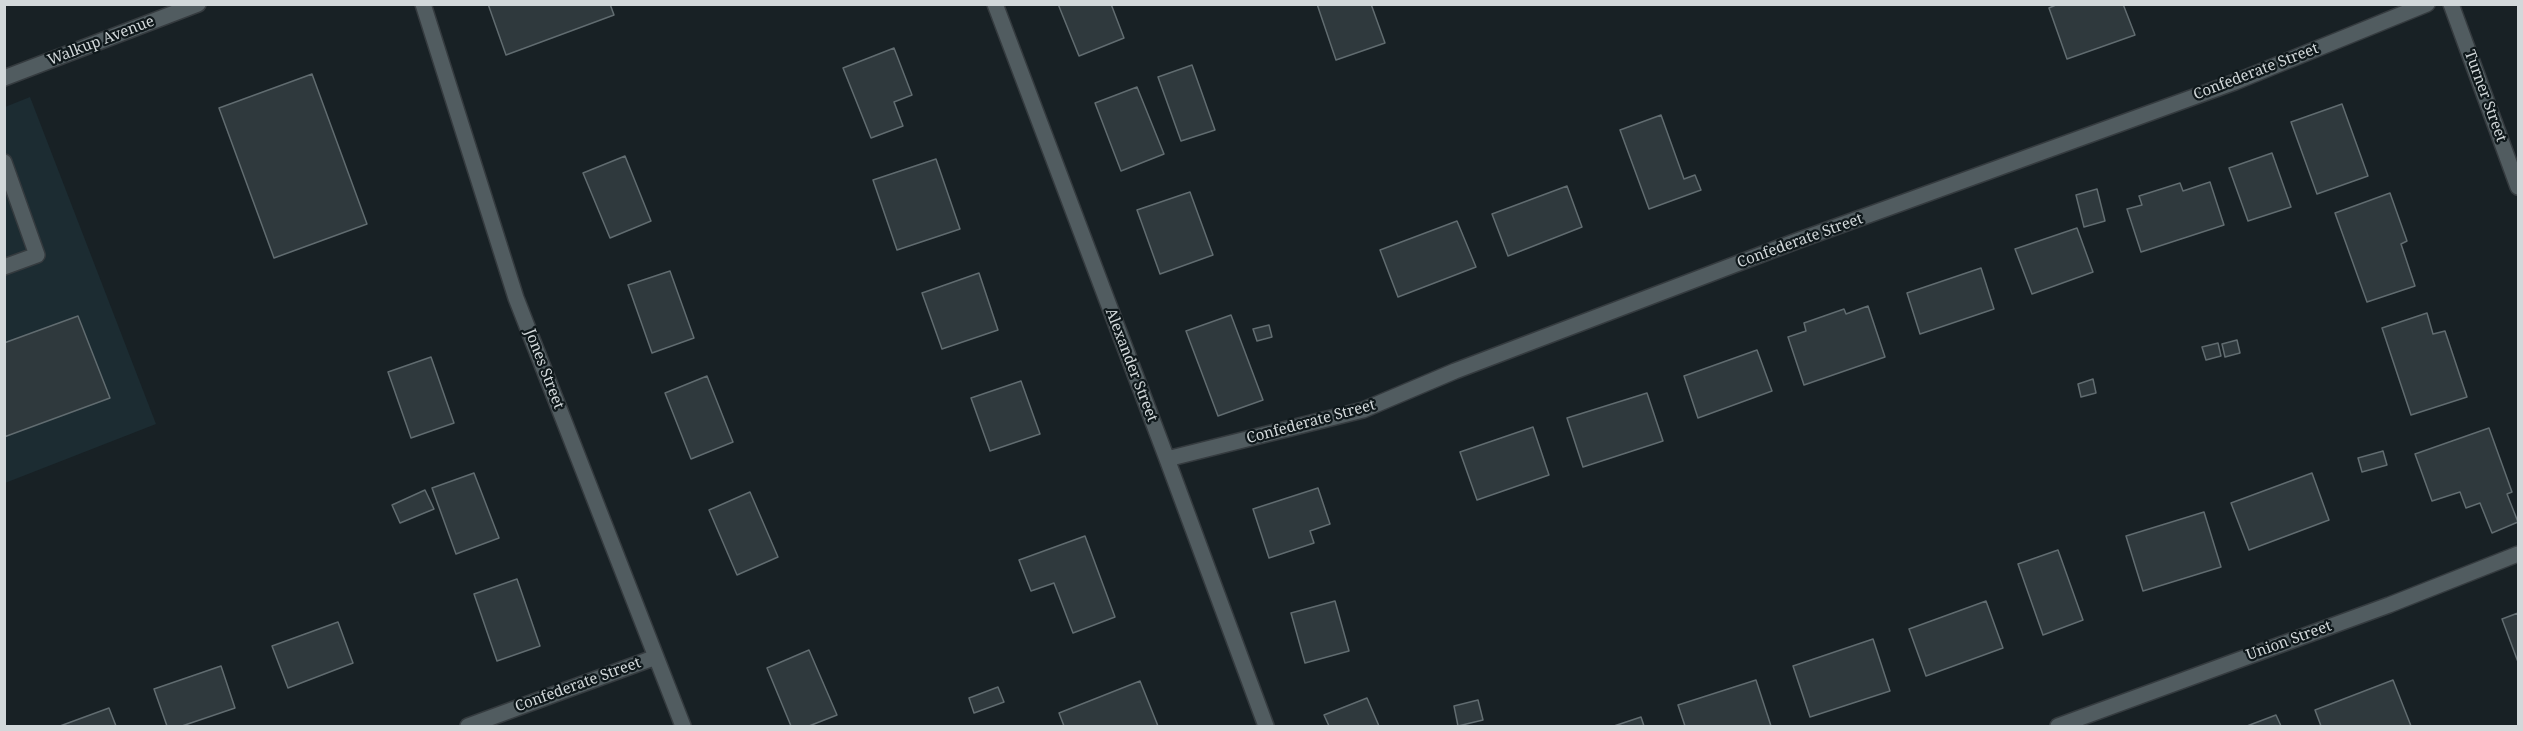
<!DOCTYPE html>
<style>
body{margin:0}
#map{position:relative;width:2523px;height:731px;overflow:hidden;background:#182125;font-family:"Noto Serif",serif}
canvas{display:block}
.frame{position:absolute;inset:0;border:6px solid #d2d8da;pointer-events:none}
</style>
<div id="map">
<canvas width="2523" height="731"></canvas>
<div class="frame"></div>
</div>
<script>
const ctx = document.querySelector('canvas').getContext('2d');
ctx.lineJoin = 'round';
function fillPath(path, color) { ctx.fillStyle = color; ctx.fill(path, 'evenodd'); }
function stroke(path, color, width, dash) { ctx.strokeStyle = color; ctx.lineWidth = width; ctx.lineCap = dash ? 'butt' : 'round'; ctx.setLineDash(dash || []); ctx.stroke(path); }
function write(font, color, halo, rows, align = 'center') {
  ctx.font = font + ' "Noto Serif",serif'; ctx.lineWidth = 4.5; ctx.setLineDash([]); ctx.textBaseline = 'middle'; ctx.strokeStyle = halo; ctx.fillStyle = color; for (const [text, x, y, turn = 0] of rows) {
    ctx.save(); ctx.translate(x, y); ctx.rotate((+turn || 0) * Math.PI / 180); ctx.textAlign = isNaN(turn) ? turn : align; if (halo) ctx.strokeText(text, 0, 0); ctx.fillText(text, 0, 0); ctx.restore();
  }
}
fillPath(new Path2D(`
 M30,97l126,327 -151,59v-376z`), '#1c2c32');
const building = new Path2D(`
 M488,4h122l4,11 -108,40z
 M1058,4h53l13,34 -45,18z
 M1317,4h54l14,39 -49,17z
 M2058,4h65l12,31 -68,24 -18,-51z
 M894,48l18,47 -18,7 9,24 -32,12 -28,-70z
 M1192,65l23,65 -34,11 -23,-64z
 M312,74l55,150 -93,34 -55,-150z
 M1137,87l27,67 -43,17 -26,-68z
 M2342,104l26,72 -51,18 -26,-72z
 M1661,115l23,64 11,-4 6,15 -52,19 -29,-79z
 M2272,153l19,54 -43,14 -19,-53z
 M625,156l26,65 -41,17 -27,-65z
 M936,159l24,70 -63,21 -24,-70z
 M2210,182l14,43 -83,27 -14,-43 15,-4 -3,-9 41,-13 3,8z
 M1567,186l15,41 -74,29 -16,-42z
 M2097,189l8,32 -21,6 -8,-32z
 M1190,192l23,63 -53,19 -23,-64z
 M2390,193l17,48 -6,3 14,42 -48,16 -32,-89z
 M1457,221l19,46 -78,30 -18,-47z
 M2077,228l16,44 -61,22 -17,-45z
 M1981,268l13,41 -74,25 -13,-41z
 M670,271l24,67 -42,15 -24,-68z
 M979,273l19,57 -56,19 -20,-56z
 M1868,306l17,51 -81,28 -16,-48 18,-6 -2,-8 40,-14 2,5z
 M2427,313l6,21 12,-3 22,66 -56,18 -29,-87z
 M1231,315l32,85 -45,16 -32,-85z
 M78,316l32,82 -106,39v-94z
 M1269,325l3,12 -15,4 -4,-12z
 M2237,340l3,13 -15,4 -3,-13z
 M2218,343l3,13 -15,4 -4,-13z
 M1757,350l15,41 -74,27 -14,-42z
 M431,357l23,66 -43,15 -23,-66z
 M707,376l26,66 -42,17 -26,-66z
 M2093,379l3,14 -15,4 -3,-13z
 M1021,381l19,53 -50,17 -19,-53z
 M1647,393l16,48 -80,26 -16,-49z
 M1533,427l16,48 -72,25 -17,-48z
 M2489,428l23,64 -5,2 11,28 -26,11 -12,-30 -14,5 -6,-16 -28,9 -17,-47z
 M2383,451l4,14 -25,7 -4,-14z
 M474,473l25,65 -43,16 -24,-66z
 M2312,473l17,47 -80,30 -18,-47z
 M1318,488l12,36 -20,7 4,12 -45,15 -16,-49z
 M425,490l9,19 -34,14 -8,-18z
 M750,492l28,65 -41,18 -28,-65z
 M2204,512l17,55 -78,24 -17,-55z
 M1085,536l30,81 -42,16 -19,-50 -23,8 -12,-31z
 M2058,550l25,70 -40,15 -25,-71z
 M517,579l23,67 -43,15 -23,-67z
 M1335,601l14,50 -44,12 -14,-50z
 M1986,601l17,47 -77,28 -17,-47z
 M2518,613v49l-16,-43z
 M338,622l15,41 -65,25 -16,-42z
 M1873,639l17,52 -80,26 -17,-51z
 M809,650l28,65 -28,11h-18l-24,-58z
 M221,666l14,42 -53,18h-15l-13,-37z
 M1756,680l15,46h-86l-7,-21z
 M2393,680l18,46h-90l-6,-16z
 M1140,681l18,45h-94l-5,-13z
 M998,687l6,15 -30,11 -5,-15z
 M1367,698l12,28h-50l-5,-11z
 M1478,700l5,20 -25,6 -4,-20z
 M109,708l7,18h-56z
 M2276,715l5,11h-34z
 M1641,717l3,9h-30z`);
fillPath(building, '#2f393d');
stroke(building, '#616c70', 1.5);
const minor = new Path2D(`
 M423,4l93,294 167,428
 M995,4l172,455 99,267
 M2451,4l67,183
 M4,78l194,-74
 M4,162l33,93 -33,12
 M1167,459l196,-49 92,-39 339,-129 441,-160 192,-78
 M468,726l188,-69
 M2058,726l331,-121 129,-51`);
stroke(minor, '#353b3f', 18);
stroke(minor, '#515c60', 15);
write('15px', '#d2d8da', '#0f181b', [
 ["Walkup Avenue",101,41,-21],
 ["Confederate Street",2256,72,-21],
 ["Turner Street",2485,96,70],
 ["Confederate Street",1800,241,-20],
 ["Alexander Street",1131,365,69],
 ["Jones Street",544,369,69],
 ["Confederate Street",1311,422,-15],
 ["Union Street",2289,641,-20],
 ["Confederate Street",578,685,-20]
]);
</script>
